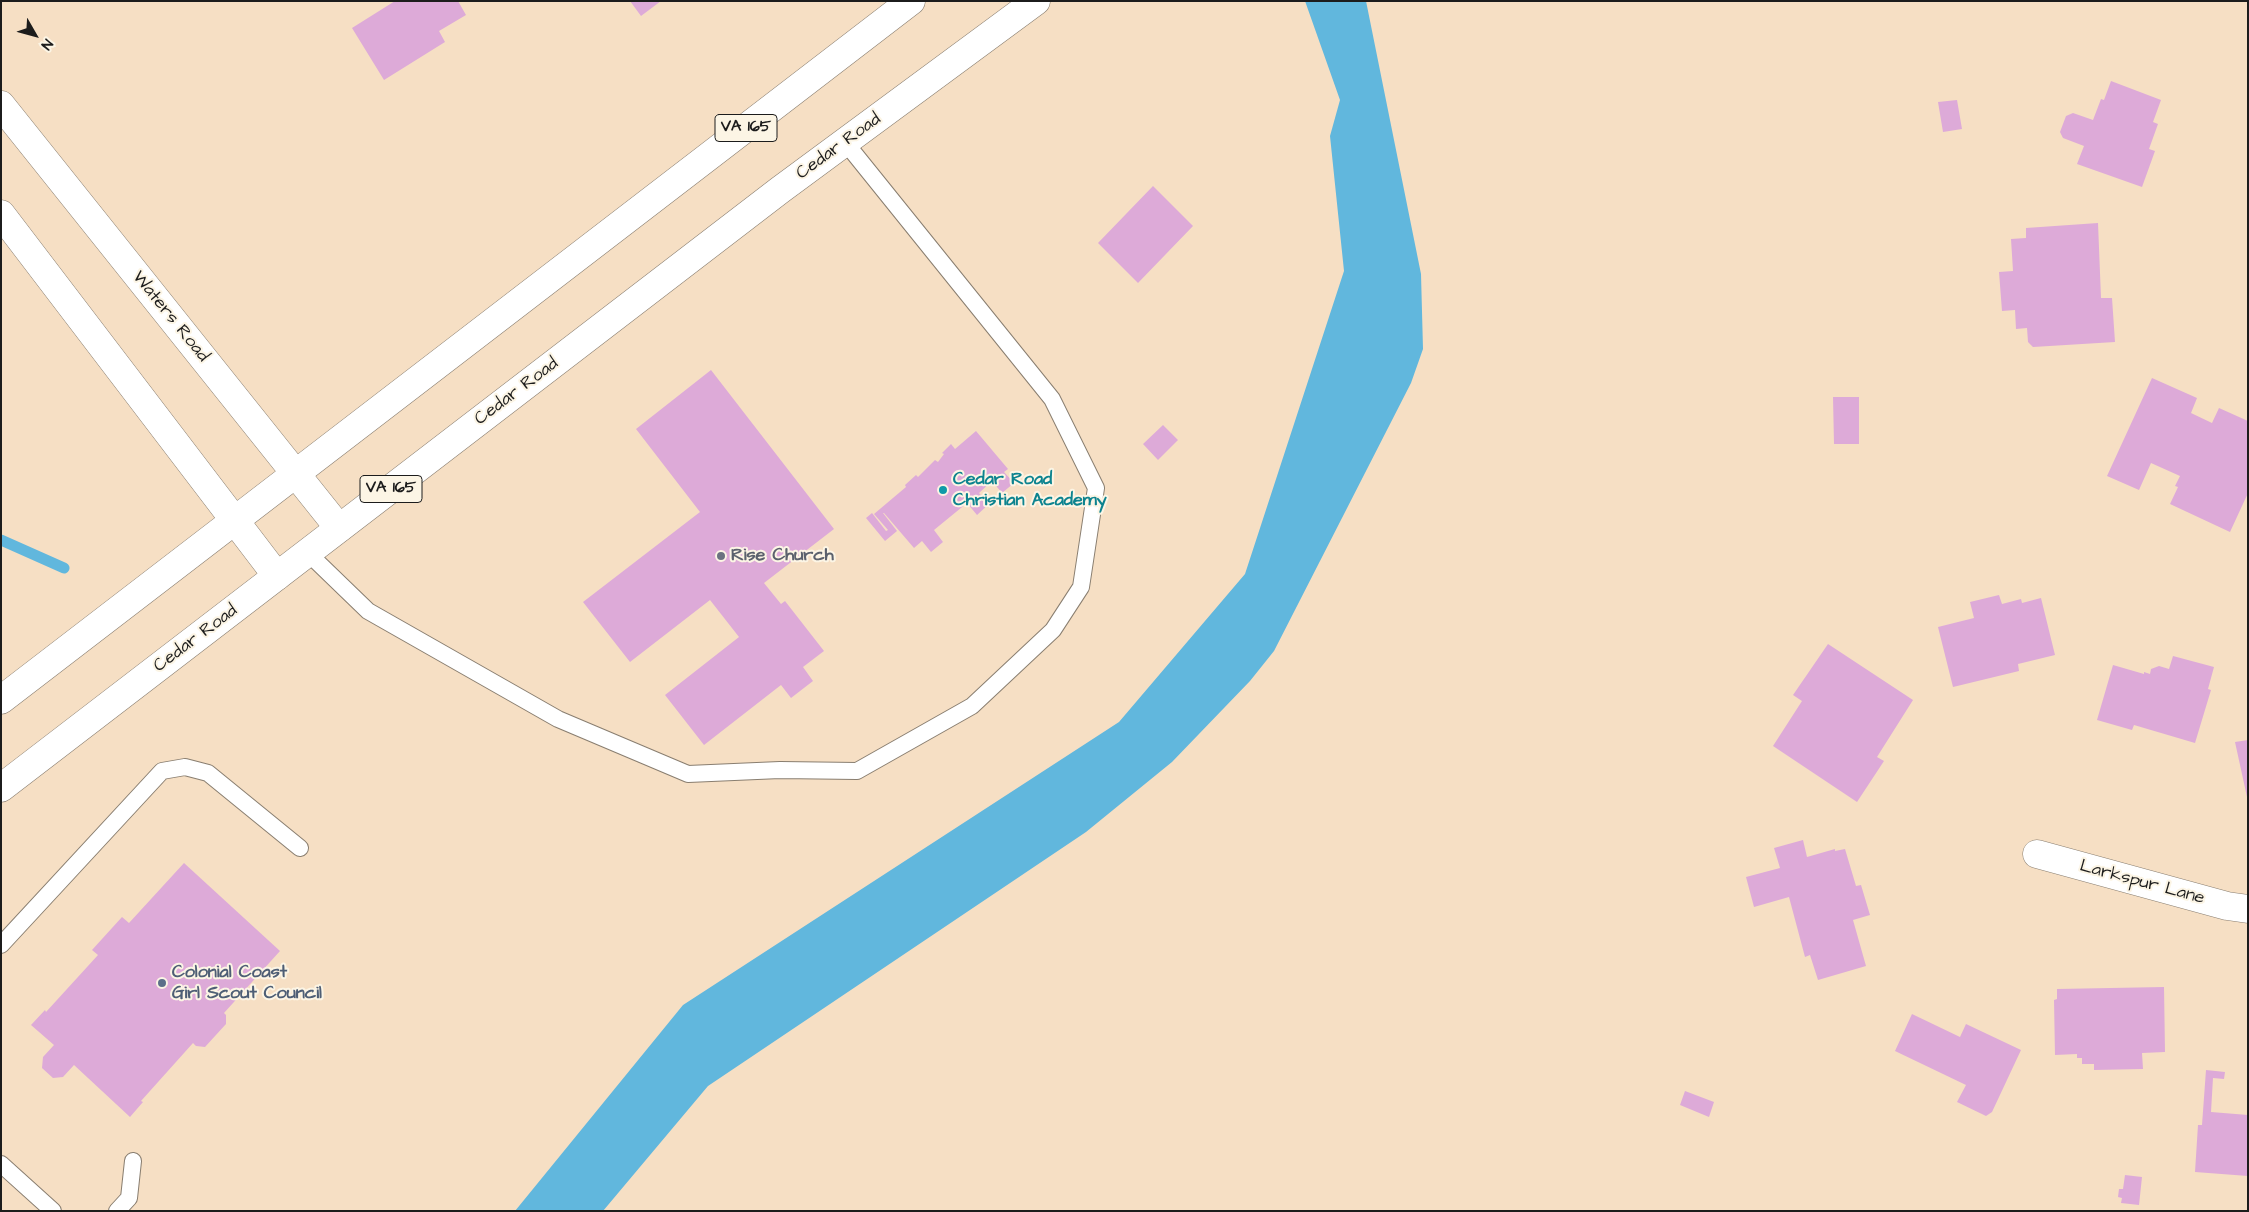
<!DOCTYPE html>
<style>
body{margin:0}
#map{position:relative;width:2249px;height:1212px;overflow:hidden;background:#f6dfc4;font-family:"Architects Daughter",sans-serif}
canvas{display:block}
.frame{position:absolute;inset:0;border:2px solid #1c1c1c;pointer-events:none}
.north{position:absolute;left:10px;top:10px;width:50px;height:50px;-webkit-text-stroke:4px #fcf5e5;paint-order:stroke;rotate:128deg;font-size:14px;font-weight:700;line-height:20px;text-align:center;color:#1c1c1c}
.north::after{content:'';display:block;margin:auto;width:18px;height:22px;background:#1c1c1c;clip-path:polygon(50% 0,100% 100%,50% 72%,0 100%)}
</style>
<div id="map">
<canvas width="2249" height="1212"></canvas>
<div class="frame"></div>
<div class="north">N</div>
</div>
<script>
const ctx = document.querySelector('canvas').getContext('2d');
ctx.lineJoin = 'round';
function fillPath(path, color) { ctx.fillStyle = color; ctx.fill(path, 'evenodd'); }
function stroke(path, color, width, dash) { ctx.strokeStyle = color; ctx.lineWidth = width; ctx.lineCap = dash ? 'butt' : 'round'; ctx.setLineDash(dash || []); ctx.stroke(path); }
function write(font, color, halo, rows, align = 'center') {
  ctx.font = font + ' "Architects Daughter",sans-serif'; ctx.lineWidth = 4; ctx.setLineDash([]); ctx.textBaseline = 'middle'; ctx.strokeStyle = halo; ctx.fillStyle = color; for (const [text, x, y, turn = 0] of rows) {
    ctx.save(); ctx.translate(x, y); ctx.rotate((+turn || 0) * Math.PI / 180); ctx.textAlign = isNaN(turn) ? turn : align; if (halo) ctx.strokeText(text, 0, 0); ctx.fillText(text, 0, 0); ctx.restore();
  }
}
fillPath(new Path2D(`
 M1305,1h61l55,273 2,75 -12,34 -137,268 -24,30 -78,81 -86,70 -378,254 -105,125h-88l168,-206 436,-283 126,-148 99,-303 -14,-135 10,-36z`), '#61b7dd');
stroke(new Path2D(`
 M1,540l63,28`), '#61b7dd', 11);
fillPath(new Path2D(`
 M395,1h63l8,14 -27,16 6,11 -61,38 -32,-52z
 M630,1h31l-20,15z
 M2111,81l50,19 -8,22 5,2 -9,25 6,2 -13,36 -65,-23 7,-18 -21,-8 -3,-6 6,-16 7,-3 20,7 8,-21 3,1z
 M1957,100l5,29 -19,3 -5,-30z
 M1153,186l40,40 -55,57 -40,-40z
 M2098,223l3,75h11l3,44 -82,5 -5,-5 -1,-14 -11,1 -1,-19 -13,1 -3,-39 14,-1 -2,-32 15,-1v-10z
 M711,370l123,159 -70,54 17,21 4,-3 39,50 -21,16 10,14 -22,17 -10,-13 -77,60 -39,-50 74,-58 -29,-37 -80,62 -47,-60 117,-90 -64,-83z
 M2152,378l45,20 -6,15 21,10 7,-15 29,13v72l-18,39 -60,-28 8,-17 -3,-1 5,-10 -29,-13 -12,27 -32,-14z
 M1833,397h26v47h-25z
 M1163,425l15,15 -20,20 -15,-16z
 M976,431l32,38 -4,3 10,11 -12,10 -10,-12 -13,12 10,11 -12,11 -10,-12 -33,27 9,12 -12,10 -9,-11 -8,7 -30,-35h-1l14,18 -12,10 -19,-23 6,-5 14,18 2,-1 -14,-16 32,-27 -1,-2 11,-10 2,2 17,-17 3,2 6,-8 -2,-1 9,-9 4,5z
 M1999,595l3,9 19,-5 1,4 19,-5 14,57 -37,9 1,7 -66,16 -15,-60 36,-9 -4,-16z
 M1828,644l85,56 -36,57 7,4 -27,41 -84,-56 29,-45 -9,-6z
 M2173,656l41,11 -6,22 3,1 -16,53 -61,-18 -2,5 -35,-10 16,-55 31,9v-2l6,2 1,-5 8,-3 10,3z
 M2248,740v57h-1l-12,-55z
 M1803,840l4,17 28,-8v2l10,-2 11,37 5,-1 9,30 -17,5 13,46 -48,14 -8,-25 -5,2 -16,-60 -35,10 -8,-30 34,-9 -6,-20z
 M184,863l96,88 -56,62 2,2v9l-21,23 -9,-1 -3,-3 -52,58 2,1 -13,15 -56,-52 -11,12 -10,1 -11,-10 1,-11 11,-12 -23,-20 14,-15 1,2 52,-57 -6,-5 30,-33 7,6z
 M2164,987l1,65 -23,1 1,16 -49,1v-6h-12v-6h-5v-4l-22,1 -1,-55 3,-1v-10z
 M1912,1014l48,23 6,-13 55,26 -29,62 -6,4 -29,-14 9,-17 -71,-34z
 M2206,1070l19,2 -1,7 -11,-1 -2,34 37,3v61l-53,-4 3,-47h4z
 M1685,1091l29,11 -5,15 -29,-12z
 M2125,1175l17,2 -3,28 -18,-2 1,-5 -4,-1 1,-8h4z`), '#ddaad8');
const lane = new Path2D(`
 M308,553l60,58 190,108 130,55 92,-4 77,1 115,-65 81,-76 28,-43 15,-99 -44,-89 -207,-257
 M1,945l161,-174 23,-4 23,6 92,75
 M1,1164l52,47
 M117,1211l12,-13 4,-37`);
const street = new Path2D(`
 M2037,854l190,52 21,3`);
const secondary = new Path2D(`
 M1,105l338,423
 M1,214l276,362`);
const primary = new Path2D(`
 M1,700l910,-699
 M1,788l779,-598 256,-189`);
stroke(lane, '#897e70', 18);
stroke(street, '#897e70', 29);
stroke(secondary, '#897e70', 29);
stroke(primary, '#897e70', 29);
stroke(lane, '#fff', 16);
stroke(street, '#fff', 28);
stroke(secondary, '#fff', 28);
stroke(primary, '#fff', 28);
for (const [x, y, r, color] of [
 [943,490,5,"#0f9aa8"],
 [721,556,5,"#6b7280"],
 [162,983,5,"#5c6f8a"]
]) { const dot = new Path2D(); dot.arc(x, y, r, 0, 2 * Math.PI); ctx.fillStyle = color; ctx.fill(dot); stroke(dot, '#fcf5e5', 2); }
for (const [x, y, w] of [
 [746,128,62],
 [391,489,62]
]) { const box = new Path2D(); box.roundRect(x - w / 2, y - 13.5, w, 27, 4); ctx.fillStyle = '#fcf5e5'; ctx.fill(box); stroke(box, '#1c1c1c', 1); }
write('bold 16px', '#1c1c1c', null, [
 ["VA 165",746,128],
 ["VA 165",391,489]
]);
write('18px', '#1c1c1c', '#fcf5e5', [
 ["Cedar Road",839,147,-36],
 ["Waters Road",170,317,51],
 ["Cedar Road",517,392,-37],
 ["Cedar Road",196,639,-37],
 ["Larkspur Lane",2142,883,15]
]);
write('bold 18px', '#0d838f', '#fcf5e5', [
 ["Cedar Road",953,480],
 ["Christian Academy",953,501]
], 'left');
write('bold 18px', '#5b616d', '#fcf5e5', [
 ["Rise Church",731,556]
], 'left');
write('bold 18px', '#4e5e75', '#fcf5e5', [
 ["Colonial Coast",172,973],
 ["Girl Scout Council",172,994]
], 'left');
</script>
